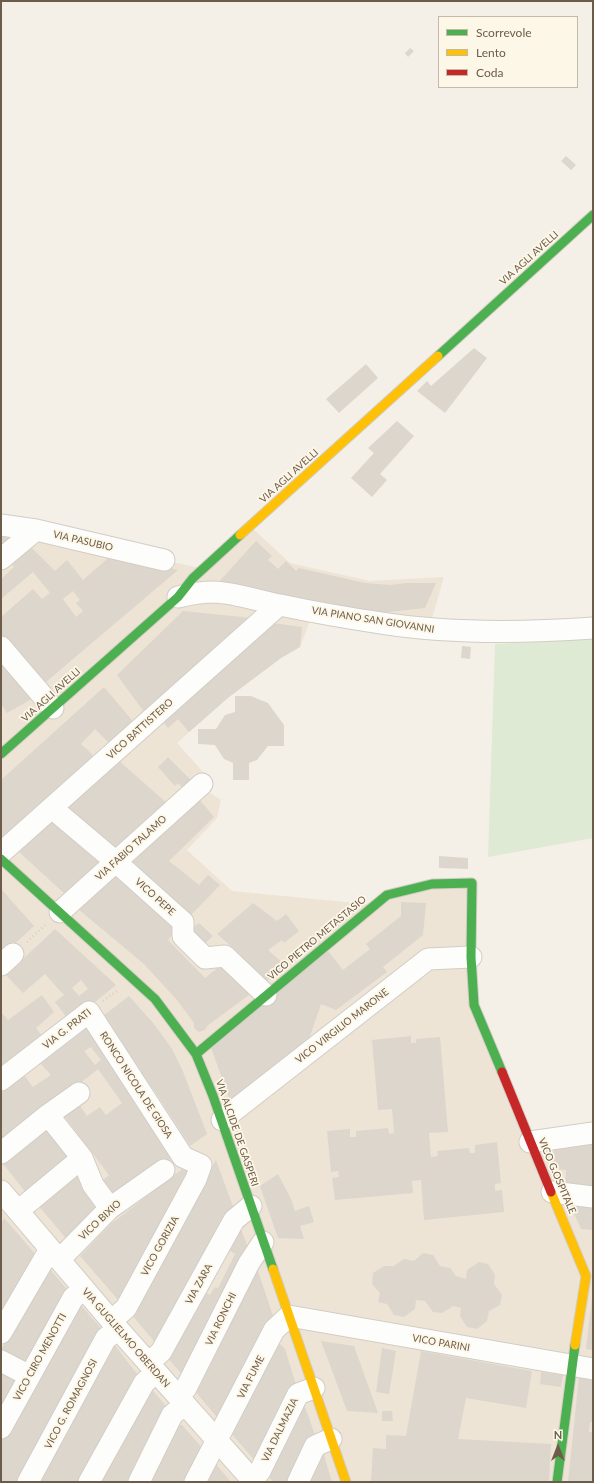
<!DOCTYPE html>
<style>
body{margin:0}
#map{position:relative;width:594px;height:1483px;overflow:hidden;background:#f4f0e7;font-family:Lato,sans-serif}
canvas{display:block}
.frame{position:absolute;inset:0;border:2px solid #6e5c4b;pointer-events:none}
.legend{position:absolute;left:438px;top:16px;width:140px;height:72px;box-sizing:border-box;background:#fdf7e7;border:1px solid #c4b9a9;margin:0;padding:5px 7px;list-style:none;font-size:12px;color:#6e5c4b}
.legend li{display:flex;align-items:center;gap:8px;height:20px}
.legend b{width:20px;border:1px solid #c4b9a9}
.north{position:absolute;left:538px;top:1427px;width:40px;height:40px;-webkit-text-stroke:3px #fdf7e7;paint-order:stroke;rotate:0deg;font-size:11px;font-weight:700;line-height:16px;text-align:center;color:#6e5c4b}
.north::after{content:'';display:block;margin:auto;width:14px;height:18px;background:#6e5c4b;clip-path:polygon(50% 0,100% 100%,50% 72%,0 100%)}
</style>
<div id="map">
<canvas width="594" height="1483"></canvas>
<div class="frame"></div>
<ul class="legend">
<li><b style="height:5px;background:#4caf50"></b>Scorrevole</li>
<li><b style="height:5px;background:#ffc107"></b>Lento</li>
<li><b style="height:5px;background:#c62828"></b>Coda</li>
</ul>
<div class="north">N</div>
</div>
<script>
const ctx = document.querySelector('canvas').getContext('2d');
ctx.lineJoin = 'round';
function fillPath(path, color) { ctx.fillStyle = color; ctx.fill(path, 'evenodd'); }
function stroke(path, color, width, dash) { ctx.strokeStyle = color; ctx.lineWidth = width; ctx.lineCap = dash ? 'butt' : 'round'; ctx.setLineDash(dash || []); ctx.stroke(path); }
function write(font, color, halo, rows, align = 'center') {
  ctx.font = font + ' Lato,sans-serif'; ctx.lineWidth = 3.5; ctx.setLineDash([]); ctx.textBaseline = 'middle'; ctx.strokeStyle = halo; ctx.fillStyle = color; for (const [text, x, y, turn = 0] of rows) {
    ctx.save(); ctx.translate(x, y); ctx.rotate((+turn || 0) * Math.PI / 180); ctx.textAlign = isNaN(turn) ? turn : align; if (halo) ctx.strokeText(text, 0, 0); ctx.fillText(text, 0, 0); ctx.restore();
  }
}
fillPath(new Path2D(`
 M1,522l202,47 47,-43 40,37 80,18 74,-4 -16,55 -115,-19 -13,34 -19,11 -52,39 -52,46 35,39 -3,10 12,8 -4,18 -30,32 45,41 134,13 103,-23 3,121 59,138 62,-7v349h-592z`), '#ede4d5');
fillPath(new Path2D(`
 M593,639v199l-105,19 7,-213z`), '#deead3');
fillPath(new Path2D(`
 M410,48l4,3 -6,6 -3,-4z
 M566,156l10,9 -5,5 -10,-9z
 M474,348l13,10 -42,55 -28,-22 10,-10 4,5z
 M366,364l12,14 -39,35 -13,-14z
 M397,421l17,15 -34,38 7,6 -15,17 -21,-19 23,-25 -6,-5z
 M1,528l18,3 -18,19z
 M256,541l16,15 -4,4 10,9 8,-8 10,10 3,-3 66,15 26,2 15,-2h30l-11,25 -55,6 -153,-30z
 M29,545l26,26 12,-11 16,20 31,-27 64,17 -138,117 -39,-46v-24l32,-28 9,10 8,-6 -17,-21 -32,27v-20l13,-12 -4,-5zM73,591l7,9 -4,3 7,8 -7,6 -13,-18z
 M183,611l69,7 -105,98 -30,-41z
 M273,623l29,4 -2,20 -19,11 -52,39 -40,35 -11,-13 -10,9 -5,-6z
 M462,646l9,1 -1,12 -9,-1z
 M1,656l34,41 -28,16 -6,-9z
 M104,687l32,38 -23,22 -18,-18 -14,15 16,15 -91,81 -5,-4v-56z
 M235,696h16l17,7 16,22v21h-16l-11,14 -8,3v17h-16v-17l-9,-4 -9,-14 -17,-1v-15h18l9,-14 10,-3z
 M168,757l24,24 -8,8 -6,-6 -3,3 -17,-19z
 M118,760l50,44 -51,46 -50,-44z
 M198,798l16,19 -45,44 30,24 9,-10 12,10 -29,30 -61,-54z
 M55,818l52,42 -40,36 -49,-45z
 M439,856l29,2v11l-29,-1z
 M116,875l63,52 -11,13 37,38 19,-15 29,29 -46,34 -2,4 -6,2 -3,-2 -2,-3v-4l-17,-23 -33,-36 -66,-55z
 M1,889l33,37 -33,30z
 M401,902l25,1 -3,32 -40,32 4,5 -51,38 -15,-6 -14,41 -77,55 -20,-55 118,-94 15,19 27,-21 -4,-5 35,-28z
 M253,903l24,18 9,-7 13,17 -15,12 -2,-3 -14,10 17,15 -20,17 -30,-26 3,-4 -21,-18z
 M199,923l14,13 -11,10 -8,-9 2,-3 -5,-5z
 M55,929l61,56 -46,37 -15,-20 9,-7 -19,-21 -22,19 -17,-18zM81,980l7,9 -9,7 -7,-8z
 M42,995l12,17 -18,16 9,12 -44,32v-60l7,8z
 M129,996l25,28 18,25 10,20 25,65 -17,12 -38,-59 -6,5 -11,-17 6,-4 -38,-55z
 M91,1025l86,129 -65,46 -12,-17 9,-8 -46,-61 15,-11 9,13 13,-9 6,8 16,-12 -24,-34 -97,76v-53l23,-17 9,12 18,-12 -11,-12zM91,1047l10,13 -6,5 -11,-14z
 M411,1036v7h5v-4l24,-2 8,95 -19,1 2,24 7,-1 -1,-5 32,-3 1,5h5v-8l22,-3 4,41 -6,1v7l7,-1 2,22 -80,8 -3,-40 -9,1 1,12 -78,7 -3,-22 7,-1 -1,-6 -7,1 -4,-41 23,-2v8h6v-6l32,-3 1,6 5,-1 -2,-24 -14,1 -6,-70z
 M48,1125l26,33 -47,36 -26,-33z
 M593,1138v52l-28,-3 1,-17 -10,-1 1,-6h-4l1,-20z
 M216,1160l19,52 -76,135 -28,-33z
 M185,1167l7,10 -71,126 -41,-47 31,-32z
 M81,1169l24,35 -35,39 -33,-39z
 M278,1174l13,25 4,12 14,-5 5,16 -14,4 4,13 -26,-1 -18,-52z
 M573,1201l20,2v27l-12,-1 -9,-20z
 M4,1218l33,38 -36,63v-95z
 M241,1229l10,27 -64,124 -21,-24 35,-65 9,4 5,-8 3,1 17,-34 -9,-6z
 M423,1253l10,2 7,11 10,2 6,8 10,3 1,-9 12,-8 9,2 7,11 -1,9 8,11 -2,10 -11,6 -2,10 -10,8 -10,-2 -7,-11 1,-8 -8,-2 -11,7 -9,-1 -8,-11 -9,-1 -1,9 -11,8 -10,-2 -7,-11 -9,-2 2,-9 -8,-9 1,-11 11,-7h10l10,-7 10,2z
 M48,1267l23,27 -42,74 -28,-18z
 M258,1271l17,51 -53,101 -28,-33 57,-118z
 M592,1299h1v51l-7,-1z
 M78,1302l28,32 -83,148h-22v-41z
 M276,1340l9,9 12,39 -39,76 -29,-33z
 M321,1341l33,5 24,67 -31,-2z
 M113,1343l28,36 -56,103h-48z
 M382,1348l14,3 -7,43 -13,-2z
 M421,1351l111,20 -6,37 -60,-10 -8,41 93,5 -2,38h-178l2,-34 13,1v-14l20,1z
 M1,1368l23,13 -23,40z
 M541,1372l22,3 -2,12 -21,-3z
 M579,1377l14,2v43h-3l-1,10h4v50h-25z
 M149,1386l22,26 -35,70h-40z
 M303,1401l13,37 -21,44h-22l-7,-9z
 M382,1411h10l1,10h-11z
 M175,1425h7l22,25 -12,32h-46z
 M319,1455h5l8,27h-26z
 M214,1462l17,20h-28z`), '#ddd6cd');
const street = new Path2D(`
 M1,525l35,5 128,30
 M1,559l35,-29
 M178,597c12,-3 24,-5 36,-5 23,1 44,9 66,13 33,7 67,13 101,18 70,11 142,10 212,5
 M1,647l52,61
 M52,808l64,54 67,60v14l22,22 20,-2 41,39
 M1,853l278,-248
 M60,912l142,-128
 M1,965l12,-11
 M1,1080l88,-68 94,145 18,8 -5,14 -70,129 -15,13
 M48,1115l34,43 11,27 17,23
 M222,1120l206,-161 43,-2
 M530,1142l63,-9
 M1,1153l47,-38 31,-22
 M1,1191l118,139 135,152
 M552,1192l41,5
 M18,1211l64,-53
 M59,1260l51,-52 54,-38
 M1,1333l49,-84
 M1,1361l29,15
 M148,1363l13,-11 73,-132 17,-14
 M178,1396l8,-8 63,-125 14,-21
 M1,1428l72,-130 11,-9
 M253,1480l7,-9 38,-77 16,-6
 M28,1482l78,-144 13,-8
 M89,1482l55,-99 12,-11
 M139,1482l33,-67 13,-11
 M195,1482l79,-152 15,-14 304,53
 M298,1482l17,-36 16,-7`);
const fast = new Path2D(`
 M438,356l155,-141
 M1,754l177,-157 15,-19 47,-43
 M1,859l154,140 41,55 17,42 60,173
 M196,1054l191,-159 45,-11 40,-1 -1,74 3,48 28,67
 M557,1482l18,-137`);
const slow = new Path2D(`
 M240,535l198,-179
 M551,1192l35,84 -11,69
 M273,1269l73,213`);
const jam = new Path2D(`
 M502,1072l49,120`);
stroke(street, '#d2cdc5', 23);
stroke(fast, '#d2ccc4', 11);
stroke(slow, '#d2ccc4', 11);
stroke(jam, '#d2ccc4', 11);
stroke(new Path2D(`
 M27,942l18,-17
 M103,1001l14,-10`), '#d5d0c9', 2.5, [1, 3]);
stroke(street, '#fdfdfb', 21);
stroke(fast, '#4caf50', 9);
stroke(slow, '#ffc107', 9);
stroke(jam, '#c62828', 9);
write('10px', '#6e5c4b', '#fdf7e7', [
 ["VIA AGLI AVELLI",529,258,-42],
 ["VIA AGLI AVELLI",289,476,-42],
 ["VIA PASUBIO",83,541,13],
 ["VIA PIANO SAN GIOVANNI",373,620,9],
 ["VIA AGLI AVELLI",51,695,-42],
 ["VICO BATTISTERO",140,729,-42],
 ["VIA FABIO TALAMO",131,848,-42],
 ["VICO PEPE",155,897,42],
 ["VICO PIETRO METASTASIO",317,938,-40],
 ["VICO VIRGILIO MARONE",342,1026,-38],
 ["VIA G. PRATI",67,1029,-38],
 ["RONCO NICOLA DE GIOSA",136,1085,57],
 ["VIA ALCIDE DE GASPERI",237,1133,71],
 ["VICO G.OSPITALE",557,1176,67],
 ["VICO BIXIO",100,1220,-43],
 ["VICO GORIZIA",160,1246,-61],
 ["VIA ZARA",199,1284,-61],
 ["VIA RONCHI",221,1319,-64],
 ["VIA GUGLIELMO OBERDAN",126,1338,49],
 ["VICO PARINI",441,1343,10],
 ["VICO CIRO MENOTTI",40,1357,-61],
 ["VIA FUME",251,1377,-63],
 ["VICO G. ROMAGNOSI",71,1404,-62],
 ["VIA DALMAZIA",280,1430,-64]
]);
</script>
